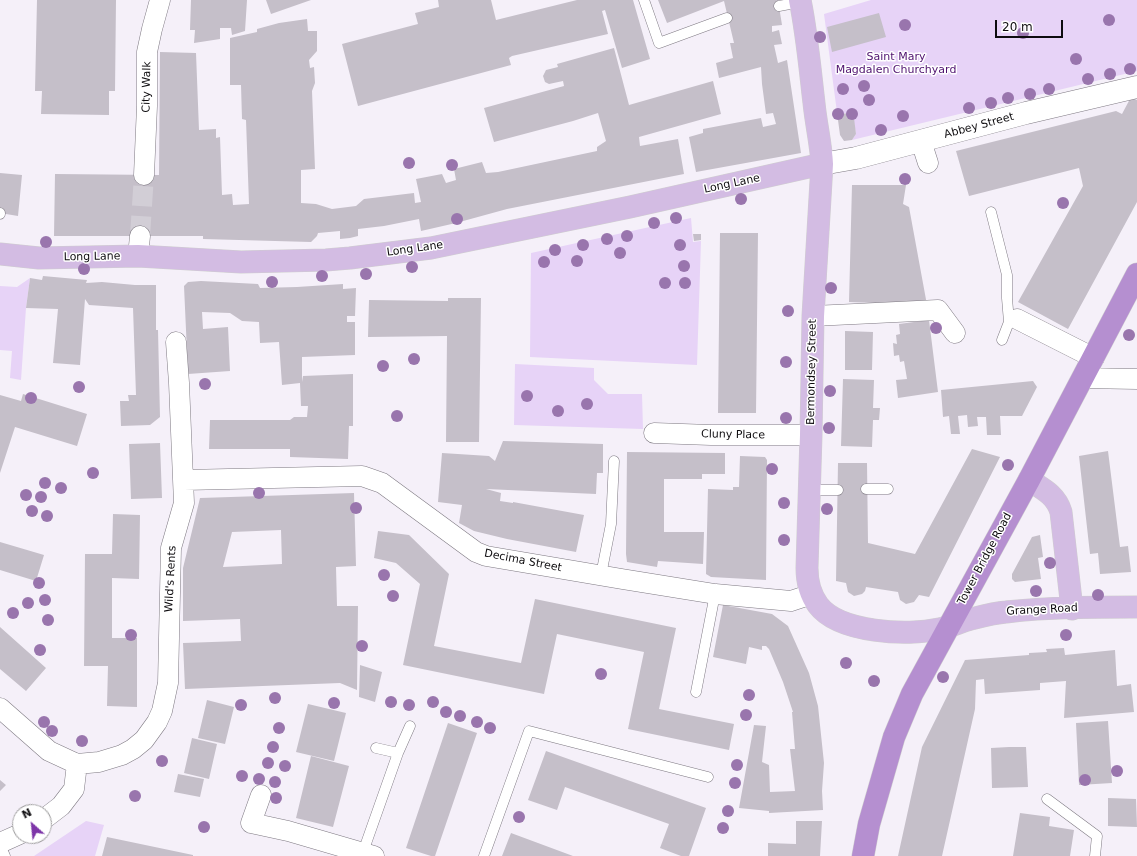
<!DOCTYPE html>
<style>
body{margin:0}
#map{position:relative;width:1137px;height:856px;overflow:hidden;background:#f5f0f9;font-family:"DejaVu Sans",sans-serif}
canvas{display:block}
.north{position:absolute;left:12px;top:804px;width:40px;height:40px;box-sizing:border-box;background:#fff;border:1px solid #9f9e9f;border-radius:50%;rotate:333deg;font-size:11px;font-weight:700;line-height:16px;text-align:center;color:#0e0c0f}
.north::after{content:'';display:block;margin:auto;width:14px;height:18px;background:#7d35a8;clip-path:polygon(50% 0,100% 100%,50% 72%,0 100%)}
.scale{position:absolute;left:995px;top:20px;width:68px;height:18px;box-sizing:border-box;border:2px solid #0e0c0f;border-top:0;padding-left:5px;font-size:12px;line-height:14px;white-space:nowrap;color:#0e0c0f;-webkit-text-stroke:3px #fff;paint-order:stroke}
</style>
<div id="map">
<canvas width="1137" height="856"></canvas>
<div class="north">N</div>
<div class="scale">20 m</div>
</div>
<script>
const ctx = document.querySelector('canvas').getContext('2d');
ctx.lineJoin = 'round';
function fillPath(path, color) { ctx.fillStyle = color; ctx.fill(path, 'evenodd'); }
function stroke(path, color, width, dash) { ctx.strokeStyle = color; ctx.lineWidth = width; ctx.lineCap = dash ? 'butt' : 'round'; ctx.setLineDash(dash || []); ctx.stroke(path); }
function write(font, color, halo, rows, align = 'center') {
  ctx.font = font + ' "DejaVu Sans",sans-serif'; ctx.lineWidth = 3; ctx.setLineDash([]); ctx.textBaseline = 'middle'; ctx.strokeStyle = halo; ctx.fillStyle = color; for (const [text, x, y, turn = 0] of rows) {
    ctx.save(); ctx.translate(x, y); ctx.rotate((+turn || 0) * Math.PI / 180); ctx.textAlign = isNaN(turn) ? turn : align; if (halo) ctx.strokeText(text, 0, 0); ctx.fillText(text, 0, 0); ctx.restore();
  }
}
fillPath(new Path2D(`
 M871,0h266v71l-285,69 4,-6 -3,-17 -4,-4 -8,1 -3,6 -14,-106z
 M691,218l2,24 8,-1 -4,124 -167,-8 1,-104z
 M30,278l-4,30 -5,72 -11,-2 2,-27 -12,-1v-64l17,1z
 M515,364l79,4v12l14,14h34l1,35 -129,-4z
 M86,821l18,4 -9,31h-61z`), '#e7d3f7');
fillPath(new Path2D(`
 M37,0h79l-1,91h-6v24l-68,-1 1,-23h-7z
 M191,0h56l-2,31 -13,4 -1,-7h-11v11l-26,4 1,-13h-5z
 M266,0h45l-40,14z
 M438,0h53l5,20 81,-20h56l17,59 -28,9 -17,-58 -3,1 6,23 -96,22 -3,2 2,7 -153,41 -16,-62 76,-20 -3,-11 24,-6z
 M658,0h120l4,25 -10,1v6l7,-2 3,14 -8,1 4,18 9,-3 14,93 -105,19 -7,-35 14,-4v-4l58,-11 2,9 13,-3 -3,-11 -7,1 -4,-30 -1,-17 -42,11 -3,-15 17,-5 -3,-15h4l-10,-42 -57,22z
 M879,13l7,24 -54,15 -5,-25z
 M307,19l1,12h9v20l-8,9 1,8 4,-1 1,16 -3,8 3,78 -14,1v33l15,1 16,5 24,-3 8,-7 50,-6 1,10 6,-1 -5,-23 26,-5 4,9 10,-3 -2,-11 28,-7 4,11 12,-1 99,-21v-4l9,-6 -8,-28 -25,8 -79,21 -10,-34 80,-22 -1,-5 -14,3 -4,-2 -2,-6 3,-6 12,-3 -1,-3 57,-16 15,57 84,-24 8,33 -82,23 1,9 38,-7 6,35 -177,35 -51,14 -35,8 -2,-12 -35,7 -26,3v7l-8,2 -10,1v-8l-22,2 -1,3 -6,6 -108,-3v-3h-149l1,-62 104,1 1,-123 36,1 3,77 17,-1v9l4,-1 2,58 10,-1 1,11 16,-1 -3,-84 -4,-1 -1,-34h-11v-47l27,-6v-3l22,-6z
 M1131,97l6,3v102l-69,127 -50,-27 65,-116 -4,-18 -110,28 -13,-45 160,-40 6,3z
 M849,113l5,5 2,16 -4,6 -8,1 -4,-6 -2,-15 3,-6z
 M0,173l22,2 -4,41 -18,-3z
 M852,185h54l-3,19 6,3 18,98 -78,-3z
 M720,233h38l-2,180h-38z
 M693,234h8v6l-7,1z
 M43,276l44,4 -1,3 16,-1 33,3h21v45h2l2,87 -10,8 -29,1 -1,-25h9l-1,-6h8l-3,-87 -44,-3 -4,-6 -5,66 -27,-2 5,-54 -32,-1 4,-30 12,2z
 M201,281l57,3 2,4 37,-1 46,-3v5l13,-1 -1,28h-8v6h8v33l-53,2v25l1,-6 50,-2v52h-4l-1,33 -58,-2v-8h-81l1,-29h80l4,-3h13l1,-11h-7l-1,-23 -18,2 -3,-43 -19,1 -1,-21 -17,-1 -12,-8 -28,-1 1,17 25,-2 2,44 -42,3 -4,-88 4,-4z
 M448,298h33l-2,144h-33l1,-106 -79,1 1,-37 79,1z
 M929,320l9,72 -40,6 -2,-18 11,-1 -3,-18 -4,1 -1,-7 -5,1 -1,-13 4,1 -1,-9 4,-1 -1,-10z
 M845,331l28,1 -1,38h-27z
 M843,379l31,1 -1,28h7l-1,12h-6l-1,27 -31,-1z
 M1033,381l4,6 -15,29h-22l1,19h-14l-1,-18h-9l1,9 -10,1 -1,-12 -9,1 2,18h-9l-2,-18 -6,1 -2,-27z
 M23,394l64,20 -10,32 -62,-19 -15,46v-78l21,6z
 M503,441l100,3v29h-6l-1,21 -110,-5 15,4 -1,8 13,2v-1l71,13 -8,37 -69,-13 -33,-8 -15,-8 3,-18 -24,-3 4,-49 47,3 6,5z
 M160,443l2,55 -31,1 -2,-55z
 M972,449l28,8 -71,140 -10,-2 -5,7 -8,2 -6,-4 -2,-8 -32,-5 -1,4 -3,3 -8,2 -6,-4 -2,-9 -10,-2 2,-118h29l1,80 47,11z
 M1108,451l12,96 8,-1 3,26 -31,2 -2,-21 -8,1 -11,-98z
 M627,452l98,1v21h-23v5h-38v53h40l-1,32 -45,-3 -1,6 -30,-5 -1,-8z
 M740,456l25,1 2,3 -1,120 -55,-3 -5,-3 2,-85 25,1v-3h6z
 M354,493l2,73 -20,1 1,39h21l-1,84 -17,-7 -155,6 -2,-46 58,-2 -1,-22 -57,2v-53l17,-70zM281,530l1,34 -59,3 9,-35z
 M113,514l27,1 -1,64 -27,-1v60h25v69l-30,-1 1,-40h-24l1,-112h27z
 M378,531l31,4 40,39 -15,72 87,17 14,-64 141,29 -17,81 75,15 -5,26 -101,-21 16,-77 -87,-18 -13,60 -141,-29 17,-81 -24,-21 -22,-5z
 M1040,535l3,22 -5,1 3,21 -26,3 -3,-3v-5l20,-37z
 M0,542l44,13 -8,26 -36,-11z
 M723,605l49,9 16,12 21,47 9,33 6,57 -2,28 1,19 -54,3v-2l-30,-3 15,-83 12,1 -4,36 7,3 1,27 25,-1 -5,-42h5l-3,-37h1l-10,-30 -14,-33 -3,-3h-4v4l-13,-3 -3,17 -33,-7z
 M0,627l46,41 -20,23 -26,-22z
 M1064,648l1,7 50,-5 2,36 14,-2 3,28 -70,6 2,-37 -26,2v7l-55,4 -1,-15 -8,1 -1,29 -33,147h-44l24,-109 43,-87 64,-5v-2l18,-1 -1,-3z
 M360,665l22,7 -7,30 -16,-5z
 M207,700l27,7 -9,37 -27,-6z
 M308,704l38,9 -12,48 -38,-9z
 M1108,721l4,62 -33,2 -3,-62z
 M448,723l29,10 -42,123h-4l-25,-8z
 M192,738l25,6 -8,35 -25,-6z
 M1009,747h17l2,40 -36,1 -1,-40z
 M546,751l160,57 -17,48h-8l-21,-8 9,-24 -104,-37 -8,23 -29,-10z
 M311,756l38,10 -16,61 -37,-9z
 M178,774l26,5 -4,18 -26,-5z
 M0,780l6,5 -6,6z
 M1108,798l28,1 1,28 -29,-1z
 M1020,813l30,4 -1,9 25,4 -4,26h-57z
 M796,821h26l-2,35h-52v-13l28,1z
 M511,833l62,23h-71z
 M107,837l86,18v1h-91z`), '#c5bfc9');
stroke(new Path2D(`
 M140,236l4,-61`), '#d2ced6', 20, [20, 10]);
const lane = new Path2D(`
 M644,0l15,43 68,-25
 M779,6l21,-4
 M991,212l16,63v23l2,24 -7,18
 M0,214v-1
 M866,489h22
 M810,490h28
 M601,575l10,-51 3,-63
 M696,692l19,-98
 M376,748l22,5
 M1047,799l50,37 -2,20
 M0,845l5,11
 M363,852l35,-99 12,-27
 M484,856l45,-125 179,46`);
const street = new Path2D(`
 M921,141l7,22
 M144,175l3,-69v-54l5,-23 8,-29
 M138,256l2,-20
 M813,316l125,-6 17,23
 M1017,319l77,39
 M1082,378l55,1
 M654,433l57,2h100
 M184,480l178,-4 20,7 94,69 10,4 136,23 93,15 76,7 21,-7
 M0,708l49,43 28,13 22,-2 23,-7 11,-6 11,-9 13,-18 5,-11 6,-28 3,-135 13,-45 -5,-120 -3,-41
 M261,795l-10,28 37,8 86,25
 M44,819l17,-13 13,-17 3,-25
 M0,843l20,-9`);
const secondary = new Path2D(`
 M822,164l34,-6 170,-45 111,-26`);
const primary = new Path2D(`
 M800,0c7,34 10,69 14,103 2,21 7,41 8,61l-9,152 -2,119 -4,133c0,13 3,26 11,37 21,28 90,31 121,24 11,-2 21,-7 32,-10 12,-3 23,-6 35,-7 43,-5 88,-5 131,-5
 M0,254l39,4 99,-2 103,6 85,-2 24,-2 81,-10 199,-41 192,-43
 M1029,480c14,9 27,15 32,32l11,97`);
const highway = new Path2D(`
 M863,856l6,-32 25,-87 18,-43 117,-214 108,-206`);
stroke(lane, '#7e7982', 11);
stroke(street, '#7e7982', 21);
stroke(secondary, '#7e7982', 23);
stroke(primary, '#cfcecf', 23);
stroke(highway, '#cfcecf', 23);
stroke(lane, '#fff', 10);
stroke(street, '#fff', 20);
stroke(secondary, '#fff', 22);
stroke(primary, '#d3bce3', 22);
stroke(highway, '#b58fd0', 22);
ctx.fillStyle = '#9975ad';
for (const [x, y] of [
 [1109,20],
 [905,25],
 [1023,33],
 [820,37],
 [1076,59],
 [1130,69],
 [1110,74],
 [1088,79],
 [864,86],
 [843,89],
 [1049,89],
 [1030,94],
 [1008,98],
 [869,100],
 [991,103],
 [969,108],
 [838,114],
 [852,114],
 [903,116],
 [881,130],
 [409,163],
 [452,165],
 [905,179],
 [741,199],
 [1063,203],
 [676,218],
 [457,219],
 [654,223],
 [627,236],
 [607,239],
 [46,242],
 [583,245],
 [680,245],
 [555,250],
 [620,253],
 [577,261],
 [544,262],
 [684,266],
 [412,267],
 [84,269],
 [366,274],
 [322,276],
 [272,282],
 [665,283],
 [685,283],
 [831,288],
 [788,311],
 [936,328],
 [1129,335],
 [414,359],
 [786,362],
 [383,366],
 [205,384],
 [79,387],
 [830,391],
 [527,396],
 [31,398],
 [587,404],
 [558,411],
 [397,416],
 [786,418],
 [829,428],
 [1008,465],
 [772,469],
 [93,473],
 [45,483],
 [61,488],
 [259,493],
 [26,495],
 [41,497],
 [784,503],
 [356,508],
 [827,509],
 [32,511],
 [47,516],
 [784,540],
 [1050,563],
 [384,575],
 [39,583],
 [1036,591],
 [1098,595],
 [393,596],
 [45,600],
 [28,603],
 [13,613],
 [48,620],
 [131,635],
 [1066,635],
 [362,646],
 [40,650],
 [846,663],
 [601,674],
 [943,677],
 [874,681],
 [749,695],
 [275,698],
 [391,702],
 [433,702],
 [334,703],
 [241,705],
 [409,705],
 [446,712],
 [746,715],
 [460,716],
 [44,722],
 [477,722],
 [279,728],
 [490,728],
 [52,731],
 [82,741],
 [273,747],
 [162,761],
 [268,763],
 [737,765],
 [285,766],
 [1117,771],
 [242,776],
 [259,779],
 [1085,780],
 [275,782],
 [735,783],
 [135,796],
 [276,798],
 [728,811],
 [519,817],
 [204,827],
 [723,828]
]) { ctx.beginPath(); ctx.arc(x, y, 6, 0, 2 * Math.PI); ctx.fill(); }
write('11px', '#4e116e', '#fff', [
 ["Saint Mary",896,57],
 ["Magdalen Churchyard",896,70]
]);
write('11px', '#0e0c0f', '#fff', [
 ["City Walk",147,87,-89],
 ["Abbey Street",979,126,-15],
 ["Long Lane",732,184,-12],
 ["Long Lane",415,249,-8],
 ["Long Lane",92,257,-1],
 ["Bermondsey Street",812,372,-89],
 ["Cluny Place",733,435,1],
 ["Tower Bridge Road",985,559,-62],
 ["Decima Street",523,561,11],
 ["Wild's Rents",171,579,-87],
 ["Grange Road",1042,610,-3]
]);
</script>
